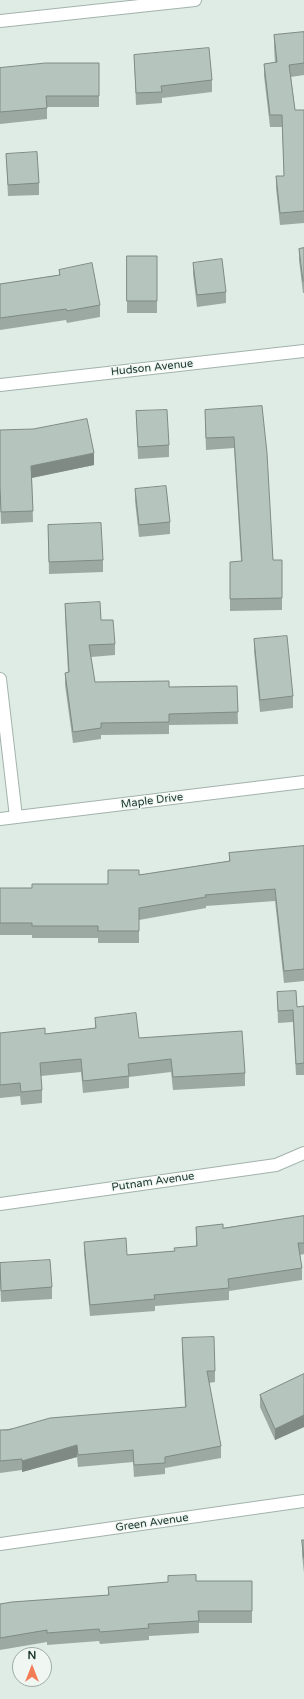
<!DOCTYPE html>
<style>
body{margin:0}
#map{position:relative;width:304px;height:1699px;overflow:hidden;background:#dfebe5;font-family:"Varela Round",sans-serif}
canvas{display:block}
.north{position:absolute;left:12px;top:1647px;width:40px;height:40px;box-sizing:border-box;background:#f0f7f3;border:1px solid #9daca6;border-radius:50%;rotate:0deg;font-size:11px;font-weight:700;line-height:16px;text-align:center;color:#203b33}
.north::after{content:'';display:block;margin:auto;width:14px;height:18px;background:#f37b55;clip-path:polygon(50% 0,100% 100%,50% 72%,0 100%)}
</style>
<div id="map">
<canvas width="304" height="1699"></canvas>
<div class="north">N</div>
</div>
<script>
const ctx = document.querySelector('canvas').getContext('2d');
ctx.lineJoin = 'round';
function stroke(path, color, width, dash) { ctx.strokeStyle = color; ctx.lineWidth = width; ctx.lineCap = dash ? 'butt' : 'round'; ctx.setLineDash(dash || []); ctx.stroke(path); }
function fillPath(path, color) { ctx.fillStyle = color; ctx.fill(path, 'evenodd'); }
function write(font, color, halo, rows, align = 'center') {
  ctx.font = font + ' "Varela Round",sans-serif'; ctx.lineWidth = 3; ctx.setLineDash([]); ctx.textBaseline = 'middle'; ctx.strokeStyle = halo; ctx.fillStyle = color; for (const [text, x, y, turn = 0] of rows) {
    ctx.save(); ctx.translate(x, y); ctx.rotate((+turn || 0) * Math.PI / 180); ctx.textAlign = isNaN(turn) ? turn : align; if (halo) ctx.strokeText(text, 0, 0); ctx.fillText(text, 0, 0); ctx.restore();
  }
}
const minor = new Path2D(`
 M0,21l195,-21
 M0,385l304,-34
 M0,679l16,138
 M0,819l304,-37
 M0,1204l276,-39 28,-12
 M0,1544l304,-43`);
stroke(minor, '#a2b3ac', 14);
stroke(minor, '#fff', 12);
fillPath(new Path2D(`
 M304,32v43l-13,2 4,33h9v113l-24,2 -4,-37v-12h8l-2,-49h-12l-6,-51v-12l11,-1 -1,-16v-12z
 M134,55l78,25v12l-50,6v5l-26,2z
 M99,63v44h-52v12l-47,5v-56z
 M6,154l33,29v12l-31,1z
 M304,248v45h-1l-4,-33v-11z
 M127,256h30v57h-30z
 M193,263l33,29v11l-29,4 -4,-33z
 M59,270l41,35v12l-33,6 -1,-3 -66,10v-46l59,-9z
 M262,406l11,154h9v50l-52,1v-38l11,-12 -7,-113 -28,2 -1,-28v-12z
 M136,411l33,34v12l-31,2z
 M0,430l94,35 -62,13 1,44 -32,2 -1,-26z
 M135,489l35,33v12l-31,3 -4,-36z
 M48,525l55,35v12l-54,2z
 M65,604l36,16 14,24v11l-24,2 4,25 74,5 68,-1 1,38 -69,1v9l-68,1v4l-28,4 -8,-58v-12h3l-3,-57z
 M254,639l39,57v12l-33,4 -6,-61z
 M304,846v135l-20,2 -9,-82 -69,5v2l-67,12v23h-41v-5h-66v-3h-32v-47h32l76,-4 31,-9 90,-14v-8z
 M277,992l20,15 7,-1v69h-8l-3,-53 -15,1z
 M95,1018l44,20 106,35v13l-72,4 -2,-18 -42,5v11l-46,5 -2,-21 -40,4 1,14v13l-21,2 -1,-9 -20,2v-65l45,1 50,-6z
 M304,1216v38l-4,1 2,13v12l-73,11v9l-74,6v5l-65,5 -6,-63v-11l43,13 47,-4 22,-5v-19l27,1z
 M0,1263l52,24v12l-51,3 -1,-22z
 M182,1338l33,33v11l-6,1 12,63v12l-56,10v6l-31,3 -1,-15 -55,5 -1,-10 -55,15v-2l-22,3v-43l185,-23 -3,-57z
 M304,1374v53l-29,13 -15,-33v-12z
 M302,1540h2v33l-2,-18z
 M168,1576l28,5h56v42h-53v10l-50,3v4l-49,4 -1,-3 -52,4v-3l-47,8v-46l108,-9v-8l60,-5z`), '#9ca9a3');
fillPath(new Path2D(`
 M94,453v12l-63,13v-12z
 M304,1415v12l-29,13v-11z
 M77,1445v12l-55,15v-11z`), '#7f8a85');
const building = new Path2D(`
 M304,32v31l-15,2 6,45h9v101l-24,2 -4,-37h8l-2,-61h-12l-6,-51 13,-2 -3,-27z
 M209,48l3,32 -51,6 1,6 -26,1 -2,-38z
 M46,63h53v33h-53l1,12 -47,4v-44z
 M37,152l2,31 -31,2 -2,-31z
 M304,248v33h-1l-4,-32z
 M127,256h30v45h-30z
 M222,259l4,33 -29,3 -4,-32z
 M92,263l8,42 -33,6 -1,-2 -66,9v-34l60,-9 -1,-5z
 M262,406l5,47 6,107h9v38l-52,1v-37l12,-1 -8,-124 -28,1 -1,-28z
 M167,410l2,35 -31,2 -2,-36z
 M87,419l7,34 -63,13 2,45 -32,1 -1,-26v-56l33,-1z
 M166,486l4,36 -31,3 -4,-36z
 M101,523l2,37 -54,2 -1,-37z
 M100,602l1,18h12l2,24 -26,1 6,37 74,-1v6l68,-1 1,26 -69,2v8l-68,1v5l-28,4 -8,-59 4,-1 -4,-68z
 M287,636l6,60 -33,4 -6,-61z
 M304,846v123l-20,2 -9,-82 -70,6 1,2 -67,11v23h-41v-5h-66v-3h-32v-35h32v-4h76v-14h31v5l91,-14 -1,-8z
 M296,991l1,16 7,-1v57l-8,1 -3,-54 -15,1 -1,-19z
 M136,1013l3,25 103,-7 3,42 -72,4 -2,-18 -43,5 1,12 -46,5 -2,-22 -41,4 2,27 -21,2 -1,-9 -20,2v-52l45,-5v6l51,-6 -1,-10z
 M304,1216v27h-6l4,25 -74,11 1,9 -75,7 1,4 -65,6 -6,-63 42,-4 1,17 48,-4 -1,-3 23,-2 -1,-19 27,-3v4z
 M50,1260l2,27 -51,4 -1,-28z
 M214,1337l1,34h-8l14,75 -56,11v6l-31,2 -1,-15 -55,5 -1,-10 -55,16v-2l-22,2v-31h8l42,-12 136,-11 -4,-69z
 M304,1374v41l-29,14 -15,-34z
 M302,1540h2v18z
 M196,1575v6h56v30h-54l1,10 -51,3 1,4 -49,4 -1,-3 -52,4v-3l-47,8v-34l12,-2 97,-7 -1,-8 60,-5v-6z`);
fillPath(building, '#b5c5be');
stroke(building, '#7f8a85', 1);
write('11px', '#203b33', '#f0f7f3', [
 ["Hudson Avenue",152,368,-6],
 ["Maple Drive",152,801,-7],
 ["Putnam Avenue",153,1182,-8],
 ["Green Avenue",152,1523,-8]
]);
</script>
